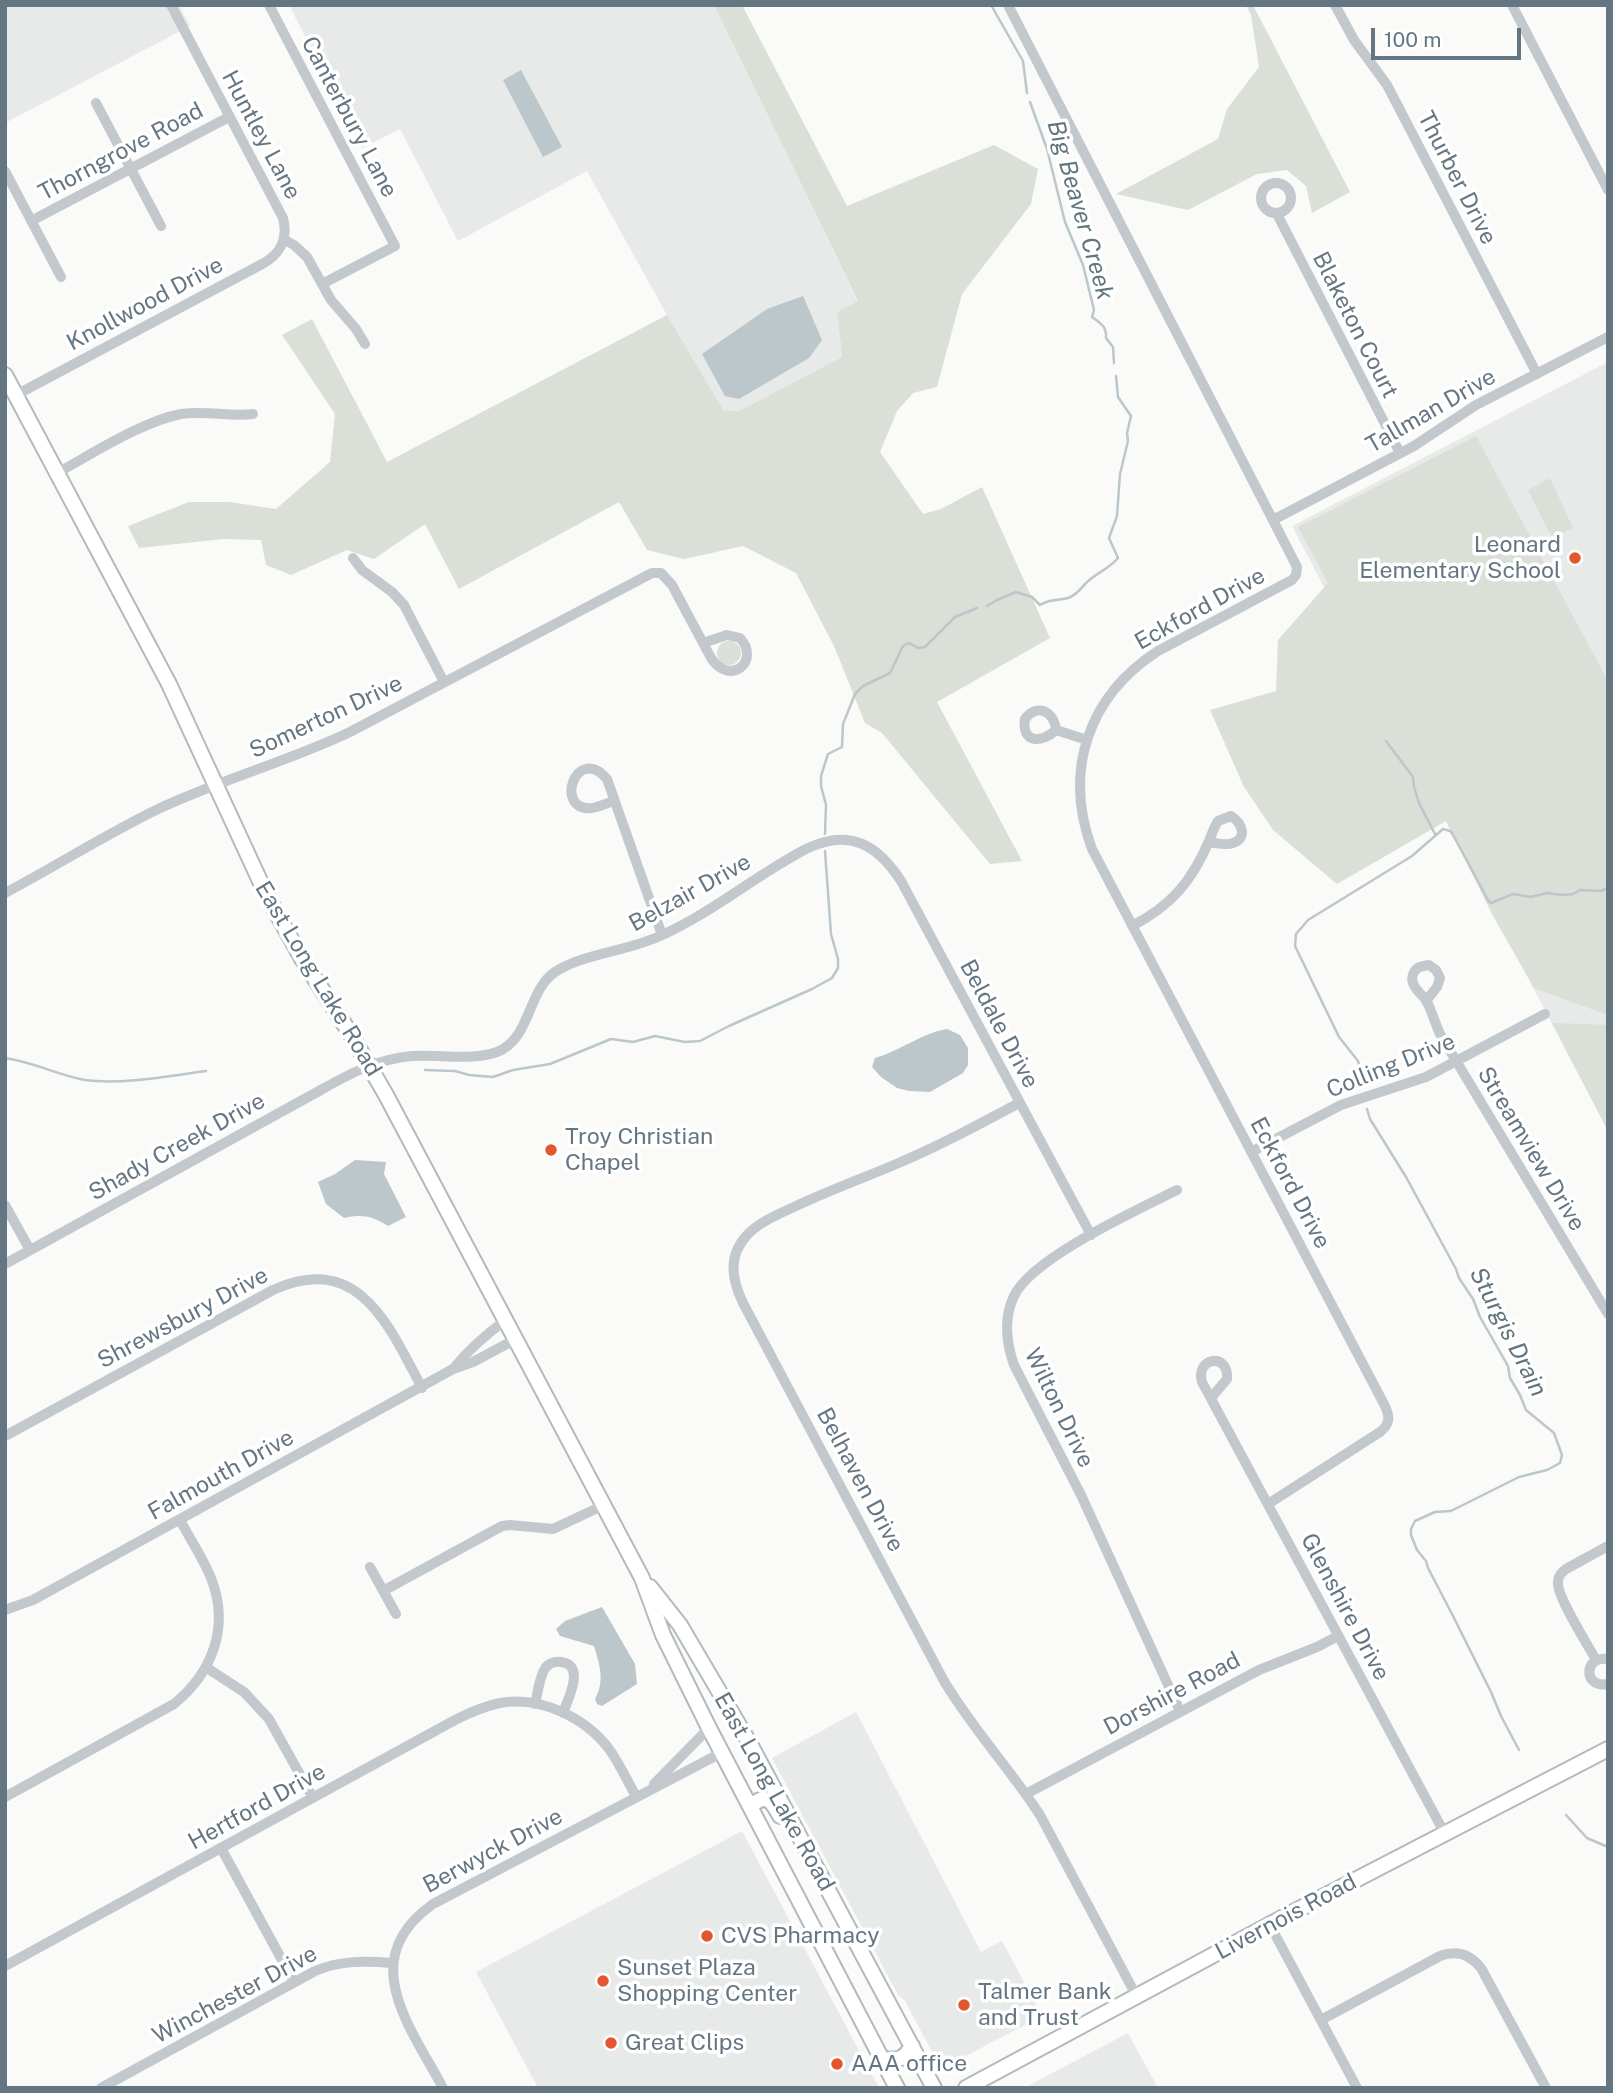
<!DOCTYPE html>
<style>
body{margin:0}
#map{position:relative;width:1613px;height:2093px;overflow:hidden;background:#fafaf8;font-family:"Public Sans",sans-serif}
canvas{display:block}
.frame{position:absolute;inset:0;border:7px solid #657683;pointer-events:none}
.scale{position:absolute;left:1371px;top:28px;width:150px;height:32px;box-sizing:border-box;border:4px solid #657683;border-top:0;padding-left:9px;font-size:21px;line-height:24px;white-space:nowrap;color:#657683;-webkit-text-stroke:5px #fff;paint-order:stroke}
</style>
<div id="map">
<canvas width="1613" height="2093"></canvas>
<div class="frame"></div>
<div class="scale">100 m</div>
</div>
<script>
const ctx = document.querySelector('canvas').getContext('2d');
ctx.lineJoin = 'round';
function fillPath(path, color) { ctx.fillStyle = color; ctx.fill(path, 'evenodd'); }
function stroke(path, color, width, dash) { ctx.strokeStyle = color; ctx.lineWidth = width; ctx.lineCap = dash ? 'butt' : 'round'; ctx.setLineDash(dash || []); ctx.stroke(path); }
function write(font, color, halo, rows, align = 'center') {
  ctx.font = font + ' "Public Sans",sans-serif'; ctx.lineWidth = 7; ctx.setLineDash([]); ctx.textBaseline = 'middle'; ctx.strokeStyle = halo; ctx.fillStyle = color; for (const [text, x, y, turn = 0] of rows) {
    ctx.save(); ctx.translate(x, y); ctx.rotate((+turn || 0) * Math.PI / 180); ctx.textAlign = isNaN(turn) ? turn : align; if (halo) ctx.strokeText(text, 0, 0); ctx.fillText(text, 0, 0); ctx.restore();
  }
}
fillPath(new Path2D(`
 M5,5h174l11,21 -185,97z
 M289,5h425l144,297 -21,10 5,45 -103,54h-15l-57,-96 -80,-144 -129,70 -58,-112 -38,19z
 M1608,362v769l-316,-605z
 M856,1712l125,240 21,-11 40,75 -101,53 -36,-68 -7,-6 -126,-237z
 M742,1831l137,257h-341l-62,-116z
 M1128,2033l30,55h-134z`), '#e8e9e9');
fillPath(new Path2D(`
 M714,5h28l105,201 147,-61 44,24 -7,35 -69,90 -25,93 -24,6 -16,18 -17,41 43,62 18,-5 41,-22 68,151 -113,64 85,159 -32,3 -108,-131 -17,-10 -31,-77 -38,-73 -53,-27 -59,13 -37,-9 -28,-48 -160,87 -34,-65 -51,35 -27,-9 -56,25 -25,-10 -5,-25 -38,-1 -84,9 -11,-22 61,-24h41l46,7 54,-47 5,-48 -53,-79 30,-16 75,143 280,-147 57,96h15l103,-54 -5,-45 21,-11z
 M1246,5h7l97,187 -38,21 -6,-27 -19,-16 -30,4 -69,36 -72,-16 102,-55 9,-30 32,-42 -8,-52z
 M1476,436l132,245v331l-3,2 -71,-26 -41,-72 -47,-95 -109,63 -64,-54 -29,-43 -34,-77 66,-19 2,-51 50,-57 -30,-56z
 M1550,478l23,50 -17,9 -4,-1 -3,-4 -21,-42z
 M717 653a12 12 0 1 1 24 0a12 12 0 1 1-24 0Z
 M1552,1023l56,2v106z`), '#dadfd7');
fillPath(new Path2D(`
 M521,70l41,77 -19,10 -40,-77z
 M803,296l19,44 -13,18 -70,41 -14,-3 -23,-42 65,-45z
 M947,1029l13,6 8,13v17l-5,8 -33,19 -21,-1 -12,-3 -16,-11 -9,-10 3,-9c25,-7 47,-25 72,-29z
 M355,1160l31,2 -2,12 22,43 -18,9c-16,-10 -26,-12 -44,-8l-18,-14 -8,-22 17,-8z
 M602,1607l33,57 2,20 -35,22 -5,-2 -2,-5c10,-18 5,-33 -1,-53l-34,-10 -4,-7 9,-8z`), '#bbc7cb');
stroke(new Path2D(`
 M991,5l32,56 4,32
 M1030,102l17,47 18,73 18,43 11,45 -2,7c8,6 15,9 14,21l7,9 1,16
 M987,606l10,-6 19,-8 16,5 8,8c11,-7 17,-4 28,-7 9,-3 12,-9 18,-15 10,-10 23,-14 32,-25l-9,-20 8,-22 3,-42 8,-33 -1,-8 4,-17 -13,-19 -2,-21
 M1386,741l27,36 1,10 5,16 16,31
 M825,834l1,-29 -5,-19v-10l7,-22 14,-7 1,-23 12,-30 8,-8 27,-13 13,-27 6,-3 9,5 7,-1 30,-30 22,-9
 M5,1058c28,4 53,17 80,22 36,5 84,-4 121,-9
 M425,1070l30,1 14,4 24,2 20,-7 37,-6 61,-25 22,3 22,-6 30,6 15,-1 29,-15 83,-37 20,-11 6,-10v-9l-7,-25 -6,-83
 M1361,1071l-3,-10 -19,-24 -44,-91 1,-12 12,-14 104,-64 31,-27 7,2 2,2 36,67 3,3 22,-9 18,3 16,-4 16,2 10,-1 7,-4 21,1 7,-3
 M1367,1109l3,10 36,58 50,92 3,9 14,21 7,18 28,49 2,12 10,17 6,15 28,23 8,22 -2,8 -13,7 -28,7 -68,34 -16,1 -20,9 -4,8v6l6,15 9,11 2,7 24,46 39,78 10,24 18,34
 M1566,1815l21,23 21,9`), '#bbc7cb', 2.5);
const secondary = new Path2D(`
 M5,375l164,309 97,210 35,63 49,76 36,62 256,483 21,57 46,93 188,360
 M650,1587l30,38 70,119 184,344
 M751,1806c16,-14 21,-5 29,10
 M881,2059c17,1 22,2 31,-13
 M966,2088l316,-170 326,-169`);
stroke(secondary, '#b3babf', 18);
stroke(new Path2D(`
 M269,5l126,241 -73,38
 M1008,5l289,562 -1,8 -4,5 -134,71c-70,45 -95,120 -66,198l293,557c5,11 5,18 -5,26l-112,72
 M1335,5l19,35 33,45 150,289
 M1512,5l96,185
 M96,103l65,123
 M5,171l56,106
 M1261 198a15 15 0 1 1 30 0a15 15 0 1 1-30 0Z
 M1277,214l123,239
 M31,221l198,-104
 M285,240l9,5 13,12 24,43 25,29 9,15
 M16,395l248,-132c18,-11 24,-25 19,-45l-112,-213
 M57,473c35,-19 86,-52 124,-59 24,-4 48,3 72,0
 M1273,520l141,-74 62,-41 132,-68
 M353,558l9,12 30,22 12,13 40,77
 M1056,730c-14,13 -35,14 -31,-11 12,-16 29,-8 31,11l31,10
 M614,801c-7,2 -15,6 -22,7 -39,4 -16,-65 15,-29l55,156
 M5,893c51,-27 100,-58 151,-83 63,-30 131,-48 194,-78l302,-159h9l11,12 39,73c19,29 50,3 29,-20l-13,-3 -24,8
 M1132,926c39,-20 60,-45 77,-85 3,-7 5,-14 9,-20l13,-5c11,7 17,22 2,27 -7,3 -17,0 -24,-1
 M1426,1001l11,-14 3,-9 -4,-8 -7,-5c-6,1 -12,1 -15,7 -7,13 8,21 13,30 5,10 8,21 13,32l168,280
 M1019,1103c-41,22 -82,44 -125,62 -33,14 -67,26 -100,42 -15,7 -33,14 -46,27 -20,21 -17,44 -5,69l201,378c28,47 66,88 96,134l97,182
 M1251,1152l90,-47 85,-28 119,-63
 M1177,1190c-40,20 -145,68 -163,106 -11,23 -8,46 0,69l67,130 99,216
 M5,1205l25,45
 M5,1264l314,-173c30,-17 58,-32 93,-35 26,-2 62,5 85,-4 34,-13 30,-61 58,-80 27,-18 73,-21 105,-36 52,-23 96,-61 146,-87 43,-21 71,-5 95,32l190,354
 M506,1320c-21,15 -37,29 -53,49l20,-7 43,-23
 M1211,1398l16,-19c2,-27 -32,-22 -25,3l243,452
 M5,1436l268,-146c86,-39 116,36 149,98
 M370,1567l26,47
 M383,1591l119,-65 8,-1 43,4 51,-24
 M5,1610l28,-10 420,-231
 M1608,1659c-25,-4 -25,30 0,25
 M1596,1660c-8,-15 -39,-63 -38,-77 0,-7 3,-10 8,-14l42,-23
 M207,1668l37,24 25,27 44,79
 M535,1704c3,-11 4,-28 11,-37 4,-4 9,-6 15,-5 25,3 7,37 2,51
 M654,1784l55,-56
 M1026,1794l233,-124 58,-23 21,-11
 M5,1797l169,-93c39,-32 56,-78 37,-126 -8,-20 -21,-39 -31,-58
 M221,1848l73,134
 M1270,1925l87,163
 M5,1966l450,-246c14,-7 29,-14 45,-17 40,-7 85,14 109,46 11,15 18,32 27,47
 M1321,2020l119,-64c16,-6 30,-2 41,12l65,120
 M101,2088l214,-117c26,-11 50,-10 78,-8
 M443,2088c-33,-62 -88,-129 -10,-184l288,-151`), '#c3c8cc', 10);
stroke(secondary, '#fff', 14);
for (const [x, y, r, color] of [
 [1575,558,7,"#e4572e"],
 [551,1150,7,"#e4572e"],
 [707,1936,7,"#e4572e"],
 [603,1981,7,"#e4572e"],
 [964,2005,7,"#e4572e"],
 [611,2043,7,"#e4572e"],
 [837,2064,7,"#e4572e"]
]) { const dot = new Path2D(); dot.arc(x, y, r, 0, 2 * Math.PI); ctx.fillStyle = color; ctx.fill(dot); stroke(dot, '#fff', 2.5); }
write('23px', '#657683', '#fff', [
 ["Canterbury Lane",349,117,62],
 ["Huntley Lane",261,135,62],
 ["Thorngrove Road",121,152,-28],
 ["Thurber Drive",1457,178,63],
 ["Knollwood Drive",145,304,-28],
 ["Blaketon Court",1355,325,63],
 ["Tallman Drive",1431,411,-30],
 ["Eckford Drive",1200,609,-29],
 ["Somerton Drive",326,717,-25],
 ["Belzair Drive",690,893,-29],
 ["East Long Lake Road",318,979,59],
 ["Beldale Drive",999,1024,62],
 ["Colling Drive",1391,1066,-22],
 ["Shady Creek Drive",177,1147,-29],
 ["Streamview Drive",1531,1149,59],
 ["Eckford Drive",1290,1183,62],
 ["Shrewsbury Drive",183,1318,-28],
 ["Wilton Drive",1059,1408,64],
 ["Falmouth Drive",221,1475,-29],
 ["Belhaven Drive",860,1480,62],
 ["Glenshire Drive",1345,1607,62],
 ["Dorshire Road",1172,1694,-28],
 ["East Long Lake Road",774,1792,61],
 ["Hertford Drive",257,1807,-29],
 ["Berwyck Drive",493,1851,-28],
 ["Livernois Road",1286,1917,-28],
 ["Winchester Drive",235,1995,-28]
]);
write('23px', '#657683', '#fff', [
 ["Leonard",1561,545,"right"],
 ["Elementary School",1561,571,"right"],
 ["Troy Christian",565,1137],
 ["Chapel",565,1163],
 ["CVS Pharmacy",721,1936],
 ["Sunset Plaza",617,1968],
 ["Shopping Center",617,1994],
 ["Talmer Bank",978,1992],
 ["and Trust",978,2018],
 ["Great Clips",625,2043],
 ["AAA office",851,2064]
], 'left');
write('italic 24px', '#60757c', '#fff', [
 ["Big Beaver Creek",1080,210,74],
 ["Sturgis Drain",1508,1332,63]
]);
</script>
